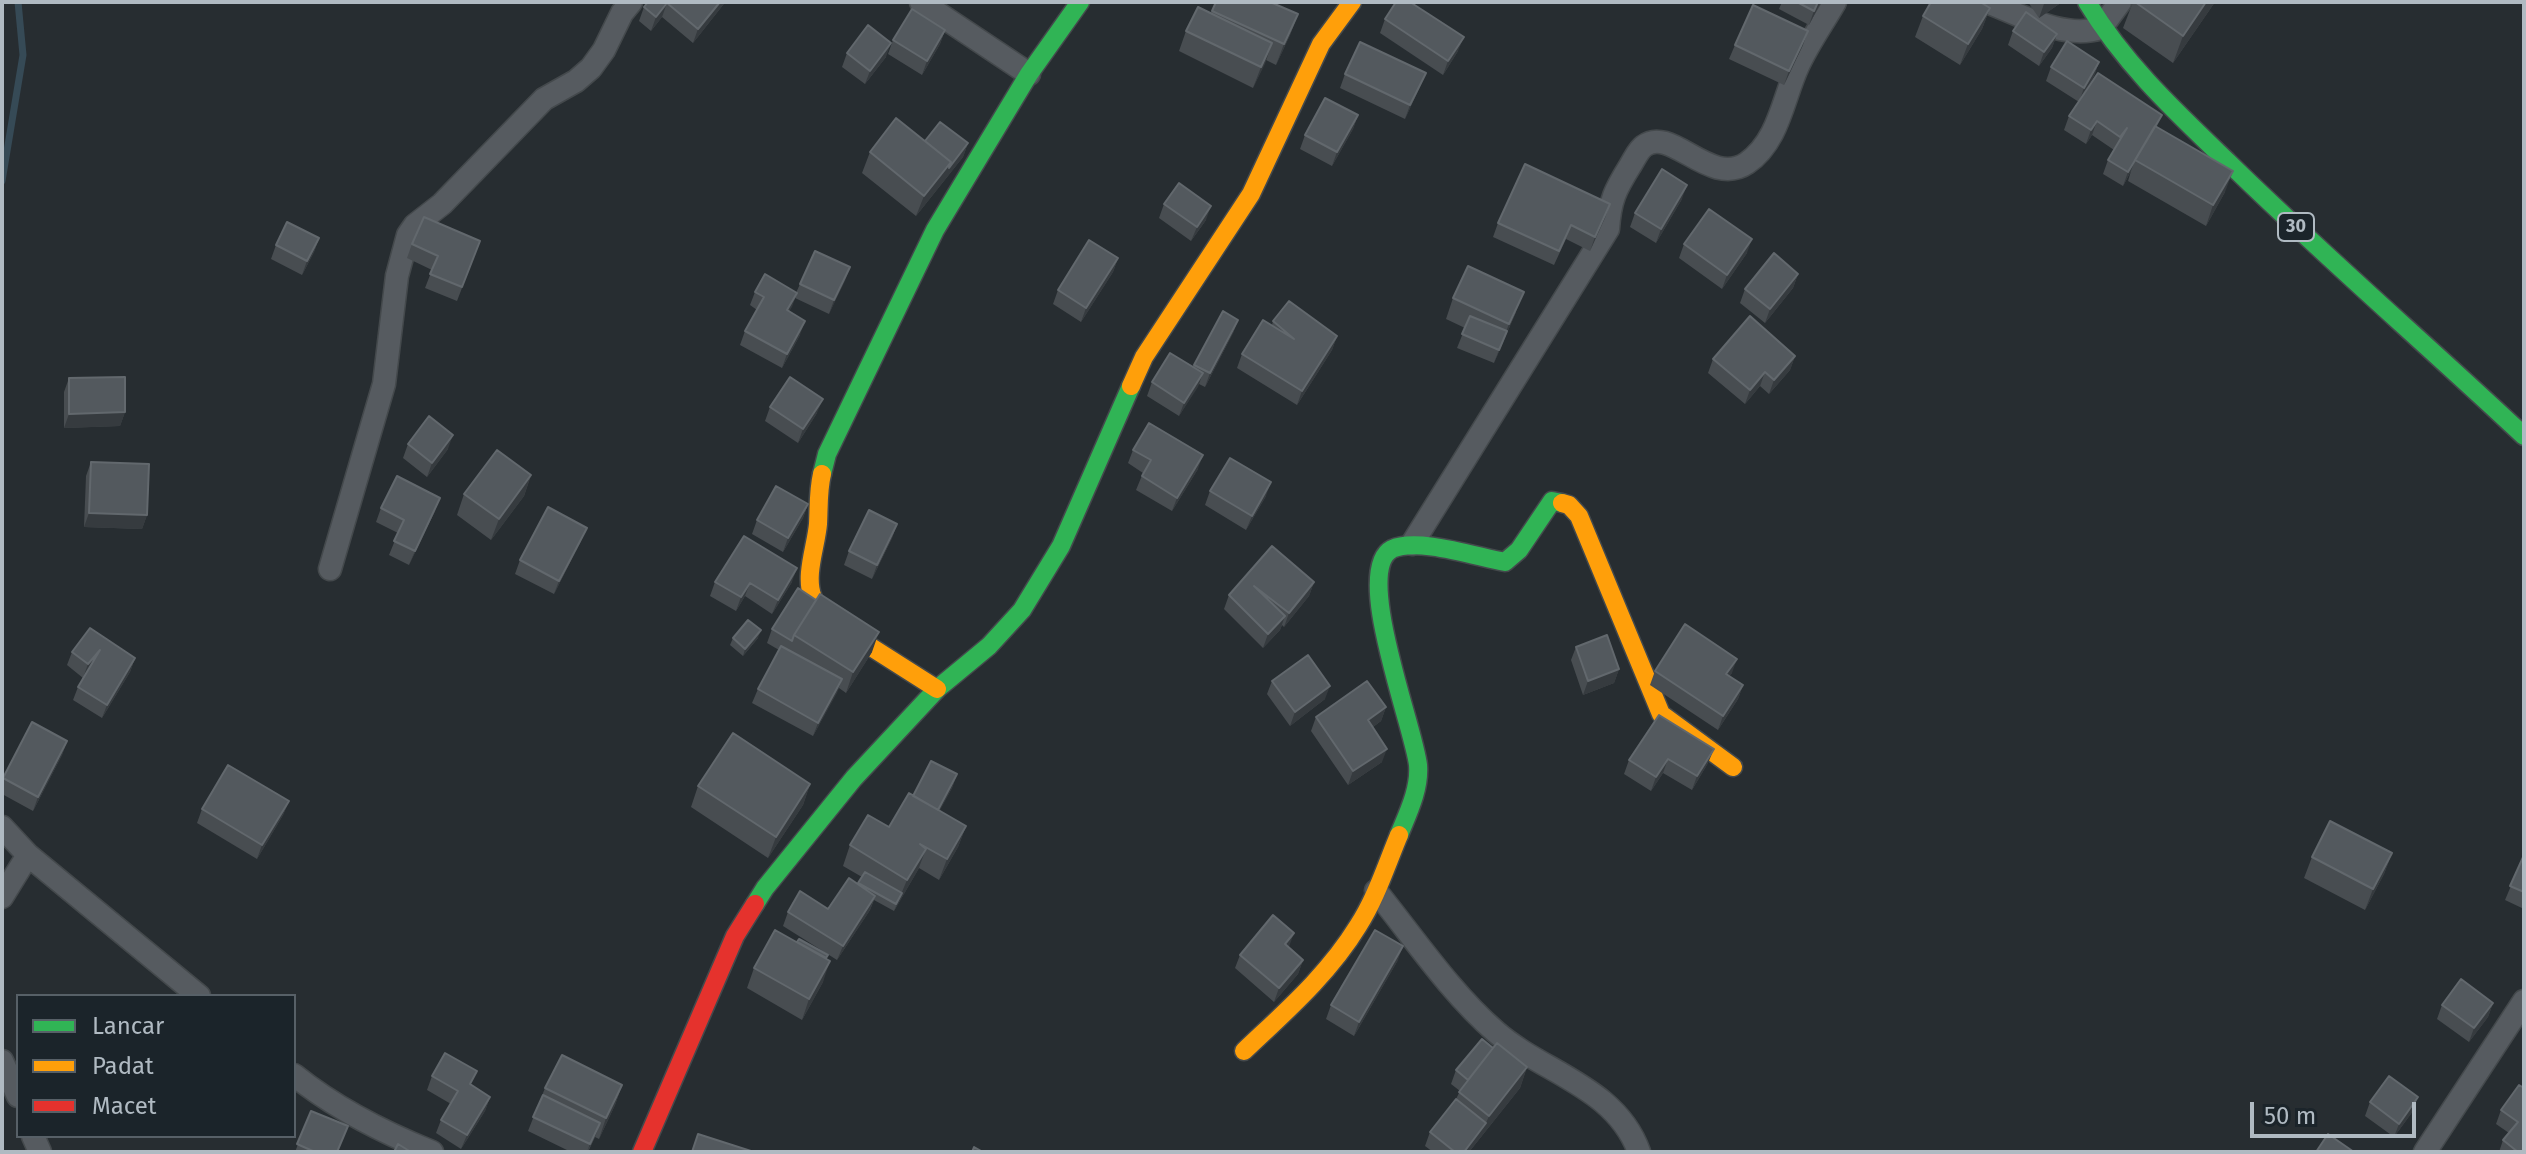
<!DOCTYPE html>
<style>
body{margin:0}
#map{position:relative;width:2526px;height:1154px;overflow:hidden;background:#272d31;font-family:"Fira Sans",sans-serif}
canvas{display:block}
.frame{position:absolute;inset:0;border:4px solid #b0bac2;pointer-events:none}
.legend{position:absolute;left:16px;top:994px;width:280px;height:144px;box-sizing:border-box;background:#1b242a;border:2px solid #576067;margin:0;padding:10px 14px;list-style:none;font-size:24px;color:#b0bac2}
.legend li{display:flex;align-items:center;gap:16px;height:40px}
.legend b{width:40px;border:2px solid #576067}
.scale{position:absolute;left:2250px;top:1102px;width:166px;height:36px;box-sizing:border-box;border:4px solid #b0bac2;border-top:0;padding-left:10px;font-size:24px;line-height:28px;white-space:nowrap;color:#b0bac2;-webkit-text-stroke:6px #1b242a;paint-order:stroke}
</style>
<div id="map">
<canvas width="2526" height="1154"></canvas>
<div class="frame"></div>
<ul class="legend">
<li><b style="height:10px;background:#30b455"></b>Lancar</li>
<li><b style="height:10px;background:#ff9f0a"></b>Padat</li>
<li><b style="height:10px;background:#e5322d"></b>Macet</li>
</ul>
<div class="scale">50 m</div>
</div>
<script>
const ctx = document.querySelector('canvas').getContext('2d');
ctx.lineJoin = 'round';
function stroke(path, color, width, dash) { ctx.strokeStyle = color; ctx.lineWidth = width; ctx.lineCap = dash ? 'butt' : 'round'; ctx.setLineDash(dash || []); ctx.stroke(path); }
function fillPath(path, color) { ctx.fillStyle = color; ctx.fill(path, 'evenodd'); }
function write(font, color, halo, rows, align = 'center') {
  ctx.font = font + ' "Fira Sans",sans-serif'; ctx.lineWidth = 7; ctx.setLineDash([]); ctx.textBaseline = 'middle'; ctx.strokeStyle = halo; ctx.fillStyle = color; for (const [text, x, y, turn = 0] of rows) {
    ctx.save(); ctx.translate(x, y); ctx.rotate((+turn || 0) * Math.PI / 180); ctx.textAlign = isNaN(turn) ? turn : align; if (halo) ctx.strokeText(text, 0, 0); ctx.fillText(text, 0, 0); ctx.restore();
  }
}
stroke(new Path2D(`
 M2,181l21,-126 -5,-53`), '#364a56', 7);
const street = new Path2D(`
 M921,2l108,72
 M1987,2c34,13 77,38 114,26l19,-26
 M1412,544l196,-315c2,-29 7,-39 22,-63 4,-6 8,-16 14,-20 27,-21 66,42 103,17 32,-22 36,-65 51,-97 10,-22 25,-43 37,-64
 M330,569l54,-185 13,-108 11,-41 7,-10 27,-21 102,-105 32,-18 15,-13 13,-18 18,-37 9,-11
 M2,827l26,28 171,141
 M1376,891c38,47 74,101 120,141 47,41 120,55 143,120
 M2,897l26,-42
 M2,1061l16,35
 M294,1075c41,33 88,57 138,77
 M33,1136l7,16
 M2425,1152l99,-151`);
const fast = new Path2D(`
 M2087,2c37,62 89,110 141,160 96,94 198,182 296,274
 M822,474l5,-20 108,-224 94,-156 51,-72
 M1399,835c9,-22 21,-46 19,-70 -4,-38 -66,-195 -26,-216 25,-12 85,8 113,13l14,-12 33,-49 10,2
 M755,904l10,-16 89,-110 83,-89 52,-43 33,-36 39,-64 70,-160`);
const slow = new Path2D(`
 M1131,386l13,-29 107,-163 70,-150 31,-42
 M822,474c-4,17 -3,32 -4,50 -2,23 -14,52 -5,74 4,12 15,20 25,28l99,63
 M1562,503l7,2 10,11 82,198 72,53
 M1244,1051c41,-39 84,-76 114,-125 18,-28 28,-60 41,-91`);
const jam = new Path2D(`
 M642,1152l93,-216 20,-32`);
stroke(street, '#44494c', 25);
stroke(fast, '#44494c', 21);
stroke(slow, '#44494c', 21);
stroke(jam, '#44494c', 21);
stroke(street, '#565b60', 22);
stroke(fast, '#30b455', 18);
stroke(slow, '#ff9f0a', 18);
stroke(jam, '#e5322d', 18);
fillPath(new Path2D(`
 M648,2h77l-2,3 -30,38 -31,-26 -11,14 -12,-10 5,-14z
 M1216,2l82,12 -8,21 -14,30 -10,-5 -13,28 -74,-37 7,-20 25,-18z
 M1782,2h39l-12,23 -30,-16z
 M2028,2h34l-23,16z
 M2133,2h82l-42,61 -50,-35z
 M1990,8l-8,21 -22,36 -45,-28 8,-21z
 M1385,19l73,32 -15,24 -63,-42z
 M945,30l-5,14 -18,31 -34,-21 5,-14z
 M2013,31l44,3 -5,14 -13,18 -31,-21z
 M1735,45h68l-19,40 -55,-26z
 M847,53l39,4 -21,27 -23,-17z
 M2099,62l-5,14 -15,25 78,26 68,65 -19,34 -78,-45 3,-10 -8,15 -20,-12 5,-14 6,-10 -22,-15 -6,9 -22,-14 5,-14 10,-14 -33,-21 5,-14z
 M1426,73l-21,46 -65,-31 5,-14z
 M1358,115l-5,14 -21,37 -32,-17 5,-14z
 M925,141l43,2 -5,14 -47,59 -54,-43 8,-21z
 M1682,199l-26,44 -26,-16 5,-14z
 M1164,204l42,16 -15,21 -32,-23z
 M1610,204l-20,47 -24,-12 -12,26 -61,-28 5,-14z
 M319,238l-5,14 -12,23 -31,-16 5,-14z
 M480,241l-23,60 -32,-13 7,-18 -25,-12 5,-14z
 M1684,244l63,9 -25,36 -43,-31z
 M1118,258l-5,14 -32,50 -28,-18 5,-14z
 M850,267l-21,47 -34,-16 -6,14 11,23 -18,33 -42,-23 5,-14 12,-21 -7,-5 5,-13 41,1 4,-9z
 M1798,274l-5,14 -28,35 -25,-20 5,-14z
 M1453,298l63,14 -22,51 -37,-15 8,-20 -19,-9z
 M1223,311l15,9 -5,13 -28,54 -6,-3 -20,32 -32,-20 5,-14 41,-15z
 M1273,321l64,15 -5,14 -35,55 -60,-37 5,-14 30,-29z
 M1795,356l-5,14 -21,24 -9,-8 -15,18 -37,-31 5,-14z
 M69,378l56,34 -5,14 -56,2v-36z
 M770,407l47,6 -19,30 -33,-22z
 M408,444l40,5 -21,28 -24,-19z
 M1133,450l65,19 -26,42 -36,-21 7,-17 -15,-10z
 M91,462l56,53 -5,14 -58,-2 2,-51z
 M531,475l-7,21 -33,44 -34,-25 7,-21z
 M1210,491l56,5 -20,34 -41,-25z
 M808,504l-5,14 -20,34 -31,-18 5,-14z
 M381,508l54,3 -26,54 -20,-10 9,-22 -22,-11z
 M897,524l-5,14 -20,41 -28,-14 5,-14z
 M581,541l-27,53 -39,-20 5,-14z
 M715,582h77l-20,32 -27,-18 -9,15 -26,-15z
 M1314,582l-5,14 -25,31 -2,-2 -2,5 -17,18 -39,-39 5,-14z
 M772,629l100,23 -26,41 -7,-5 -26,48 -61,-33 6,-14 21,-39 -12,-7z
 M733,638h25l-15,18 -13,-11z
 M1576,647l43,22 -5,14 -31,12 -12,-35z
 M72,652l63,6 -5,14 -28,46 -29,-18 5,-13 5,-9 -16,-13z
 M1655,671l77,2 -3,3 14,9 -5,14 -20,31 -68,-45z
 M1272,681l53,18 -35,27 -23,-32z
 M1386,707l-5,14 -8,6 9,35 -34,23 -37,-54 5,-14z
 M1659,715l49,48 -16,27 -29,-17 -12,18 -27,-17 5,-14z
 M67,741l-5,14 -29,56 -31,-17 1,-16z
 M957,774l-5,14 -13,23 27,15 -8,21 -19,33 -20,-12 -25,43 -20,-11 -4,10 -33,50 -54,-34 5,-14 40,-3 30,-25 4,-7 -19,-11 7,-21 39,-18 24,-31z
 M810,784l-7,21 -35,53 -77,-51 7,-21z
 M289,801l-6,14 -26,44 -60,-36 5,-14z
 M2392,853l-8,21 -19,36 -61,-32 8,-21z
 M2524,855v54l-19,-9z
 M1289,947l14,13 -5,14 -24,28 -39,-34 5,-13z
 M826,959l-3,23 -21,38 -55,-32 7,-20z
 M1398,960l-44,76 -28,-17 5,-14z
 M2493,1003l-5,14 -19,25 -32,-23 5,-14z
 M1493,1048l34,19 -7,21 -51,64h-36l-8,-6 5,-14 26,-33 4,-8 -9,-7 5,-14z
 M432,1076l40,10 18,11 -5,14 -24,38 -25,-16 5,-13 10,-16 -24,-14z
 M622,1085l-7,20 -16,34 -4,-2 -7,15h-17l-43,-21 17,-43z
 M2524,1088v64h-25l4,-12 6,-7 -13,-9 5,-14z
 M2370,1102l43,9 -19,26 -29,-21z
 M311,1111l27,41h-43z`), '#484d51');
fillPath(new Path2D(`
 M720,2h5l-2,3 -30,38 5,-14z
 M1818,2h3l-12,23 5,-14z
 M2047,2h15l-23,16 5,-14z
 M2206,2h9l-42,61 10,-27z
 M667,3l-5,14 -11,14 5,-14z
 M1990,8l-8,21 -22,36 8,-21z
 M1298,14l-8,21 -14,30 8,-21z
 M945,30l-5,14 -18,31 5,-14z
 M1808,31l-5,14 -19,40 5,-14z
 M2057,34l-5,14 -13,18 5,-14z
 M1464,37l-6,14 -15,24 5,-14z
 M891,43l-5,14 -21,27 5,-13z
 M1272,43l-7,21 -12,24 8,-21z
 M2099,62l-5,14 -15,26 5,-14z
 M1426,73l-6,14 -15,32 5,-14z
 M1358,115l-5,14 -21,37 5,-14z
 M2162,115l-6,14 -21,31 -4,11 -8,15 5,-14z
 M2097,121l-5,14 -6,9 5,-14z
 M968,143l-5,14 -47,59 8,-20 27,-34z
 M2233,171l-8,21 -19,34 7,-21z
 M1687,185l-5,14 -26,44 5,-14z
 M1610,204l-5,14 -15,33 5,-14z
 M1211,206l-5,14 -15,21 6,-14z
 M319,238l-5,14 -12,23 5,-14z
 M1752,239l-5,14 -25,36 5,-14z
 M1118,258l-5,14 -32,50 5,-14z
 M850,267l-5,14 -16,33 5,-14z
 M1798,274l-5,14 -28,35 5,-14z
 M1524,292l-8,20 -22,51 15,-39z
 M797,293l-5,14 -11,17 6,-14z
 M1238,320l-5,13 -28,54 5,-14z
 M805,321l-5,14 -18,33 5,-14z
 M1337,336l-5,14 -35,55 5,-14z
 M1795,356l-5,14 -21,24 5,-14z
 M1765,372l-5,14 -15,18 5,-14z
 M1203,373l-5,14 -19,29 5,-13z
 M823,399l-6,14 -19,30 5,-14z
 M125,412l-5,14 -56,2 5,-14z
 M453,435l-5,14 -21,28 5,-14z
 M1203,455l-5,14 -26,42 5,-13z
 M531,475l-7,21 -33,44 8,-21z
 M1271,482l-5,14 -20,34 6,-14z
 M440,498l-5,13 -26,54 6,-14z
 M808,504l-5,14 -20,34 5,-14z
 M89,513l58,2 -5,14 -58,-2z
 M897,524l-5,14 -20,41 5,-14z
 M587,528l-6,13 -27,53 5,-13z
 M797,568l-5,14 -20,32 6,-14z
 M1314,582l-5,14 -25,31 5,-14z
 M750,583l-5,13 -9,15 5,-14z
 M1285,616l-5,14 -17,18 5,-14z
 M761,630l-3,8 -15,18 2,-7z
 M879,632l-7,20 -26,41 7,-21z
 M100,650l-17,28 5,-14z
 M135,658l-5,14 -28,46 5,-13z
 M1737,659l-5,14 -11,15 5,-14z
 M1619,669l-5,14 -31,12 5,-14z
 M842,679l-5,14 -24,43 5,-13z
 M1743,685l-5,14 -20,31 5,-14z
 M1330,686l-5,13 -35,27 5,-14z
 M1386,707l-5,14 -18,13 5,-14z
 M67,741l-5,14 -29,56 5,-14z
 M1387,749l-5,13 -34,23 5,-14z
 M1714,749l-6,14 -16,27 5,-14z
 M1668,759l-5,14 -12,18 5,-14z
 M957,774l-5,14 -22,41 5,-13z
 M810,784l-7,21 -35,53 8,-21z
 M289,801l-6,14 -26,44 5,-14z
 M966,826l-8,21 -19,33 8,-21z
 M926,849l-8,21 -24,41 13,-31z
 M2392,853l-8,21 -19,36 8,-21z
 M875,896l-5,14 -33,50 6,-14z
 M1294,933l-5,14 -4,-3z
 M1403,946l-5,14 -44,76 5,-14z
 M1303,960l-5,14 -24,28 5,-14z
 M830,961l-7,21 -21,38 7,-21z
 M2493,1003l-5,14 -19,25 5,-14z
 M1527,1067l-7,21 -51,64h-5l22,-29 3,-7z
 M622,1085l-7,20 -16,34 7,-21z
 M490,1097l-5,14 -24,38 6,-14z
 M2418,1097l-5,14 -19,26 5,-13z
 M600,1123l-5,14 -8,15 3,-8z`), '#363b3f');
const building = new Path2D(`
 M648,2h72l-22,27 -31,-26 -11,14 -12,-10z
 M1216,2h54l28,12 -14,30 -72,-33z
 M1396,2h14l54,35 -16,24 -63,-42z
 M1797,2h21l-4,9z
 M1931,2h49l10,6 -22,36 -45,-28z
 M2135,2h71l-23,34z
 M1753,5l55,26 -19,40 -54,-26z
 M1198,7l74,36 -11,24 -75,-36z
 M912,9l33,21 -18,31 -34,-21z
 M2026,12l31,22 -13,18 -31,-21z
 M868,25l23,18 -21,28 -23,-18z
 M2067,41l32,21 -15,26 -33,-21z
 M1360,42l66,31 -16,32 -65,-31z
 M2098,73l64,42 -34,57 -20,-12 19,-32 -7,9 -23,-16 -6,9 -22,-14z
 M1325,98l33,17 -21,37 -32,-17z
 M896,118l55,44 -27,34 -54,-44z
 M940,122l28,21 -19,25 2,-6 -26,-21z
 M2155,126l78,45 -20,34 -78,-45z
 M1525,164l85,40 -15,33 -24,-12 -12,26 -61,-28z
 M1662,169l25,16 -26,44 -26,-16z
 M1179,183l32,23 -14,21 -33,-23z
 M1709,209l43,30 -25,36 -43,-31z
 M424,217l56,24 -18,46 -32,-13 8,-18 -26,-12z
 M287,222l32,16 -12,23 -31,-16z
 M1089,240l29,18 -32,50 -28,-18z
 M815,251l35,16 -16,33 -34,-16z
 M1774,253l24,21 -28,35 -25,-20z
 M1468,266l56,26 -15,32 -56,-26z
 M765,274l32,19 -10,17 18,11 -18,33 -42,-23 19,-34 -9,-5z
 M1289,301l48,35 -35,55 -60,-37 21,-34 31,19 -21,-18z
 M1223,311l15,9 -28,53 -16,-8z
 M1470,316l37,15 -8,19 -37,-16z
 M1750,316l45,40 -21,24 -9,-8 -15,18 -37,-31z
 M1170,353l33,20 -19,30 -32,-21z
 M125,377v35l-56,2v-36z
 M790,377l33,22 -20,30 -33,-22z
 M429,416l24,19 -21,28 -24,-19z
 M1149,423l54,32 -26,43 -35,-22 9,-16 -18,-10z
 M497,450l34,25 -32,44 -35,-25z
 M1230,458l41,24 -19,34 -42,-25z
 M91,462l58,2 -2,51 -58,-2z
 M397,476l43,22 -25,53 -21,-10 10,-21 -23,-12z
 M776,486l32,18 -20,34 -31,-18z
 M548,507l39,21 -28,53 -39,-21z
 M869,510l28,14 -20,41 -28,-14z
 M744,536l53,32 -19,32 -28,-17 -9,14 -26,-15z
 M1272,546l42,36 -25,31 -35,-27 31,30 -17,18 -39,-39z
 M798,588l18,12 -22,35 -2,6 -20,-12z
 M820,594l59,38 -26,40 -59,-37z
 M748,620l13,10 -16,19 -12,-11z
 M1685,624l52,35 -11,15 17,11 -20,31 -68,-45z
 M90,628l45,30 -28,47 -29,-18 22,-37 -12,14 -16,-12z
 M1607,635l12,34 -31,12 -12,-34z
 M781,646l61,33 -24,44 -60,-34z
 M1308,655l22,31 -35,26 -23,-31z
 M1367,681l19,26 -18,13 19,29 -34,22 -37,-54z
 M1659,715l55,34 -17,27 -29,-17 -12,18 -27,-17z
 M32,722l35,19 -29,56 -35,-19z
 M733,733l77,51 -34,53 -78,-51z
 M931,761l26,13 -19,36 -25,-14z
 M228,765l61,36 -27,44 -60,-36z
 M909,793l57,33 -19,33 -27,-15 6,5 -19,31 -57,-35 18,-30 21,12z
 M2330,821l62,32 -19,36 -61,-32z
 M2524,855v37l-14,-6z
 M865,872l37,21 -6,11 -38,-21z
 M849,878l26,18 -32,50 -55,-34 12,-21 28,18z
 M1273,915l21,18 -9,11 18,16 -24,28 -39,-33z
 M775,930l55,31 -21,38 -55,-31z
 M1375,930l28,16 -44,76 -28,-17z
 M799,939l29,16 -2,3 -29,-16z
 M2461,979l32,24 -19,25 -32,-23z
 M1482,1039l11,9 -25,32 -12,-10z
 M1497,1043l30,24 -38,49 -30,-24z
 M445,1053l32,18 -7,13 20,13 -23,38 -26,-15 17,-29 -26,-15z
 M562,1055l60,30 -16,33 -61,-30z
 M2389,1076l29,21 -19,27 -29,-22z
 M2519,1085l5,3v64h-6l-15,-12 15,-18 -17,-12z
 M543,1095l57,28 -10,21 -57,-27z
 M1456,1099l30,24 -22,29h-9l-25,-20z
 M311,1111l37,15 -11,26h-22l-18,-8z
 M698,1134l56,18h-62z
 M2328,1134l26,18h-38z
 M398,1144l13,8h-17z
 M974,1147l9,5h-11z`);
fillPath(building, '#53595e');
stroke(building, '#62686d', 2);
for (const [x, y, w] of [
 [2296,227,36]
]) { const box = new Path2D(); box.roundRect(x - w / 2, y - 14, w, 28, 6); ctx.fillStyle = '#1b242a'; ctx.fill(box); stroke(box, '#b0bac2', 2); }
write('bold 18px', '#b0bac2', null, [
 ["30",2296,227]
]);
</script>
